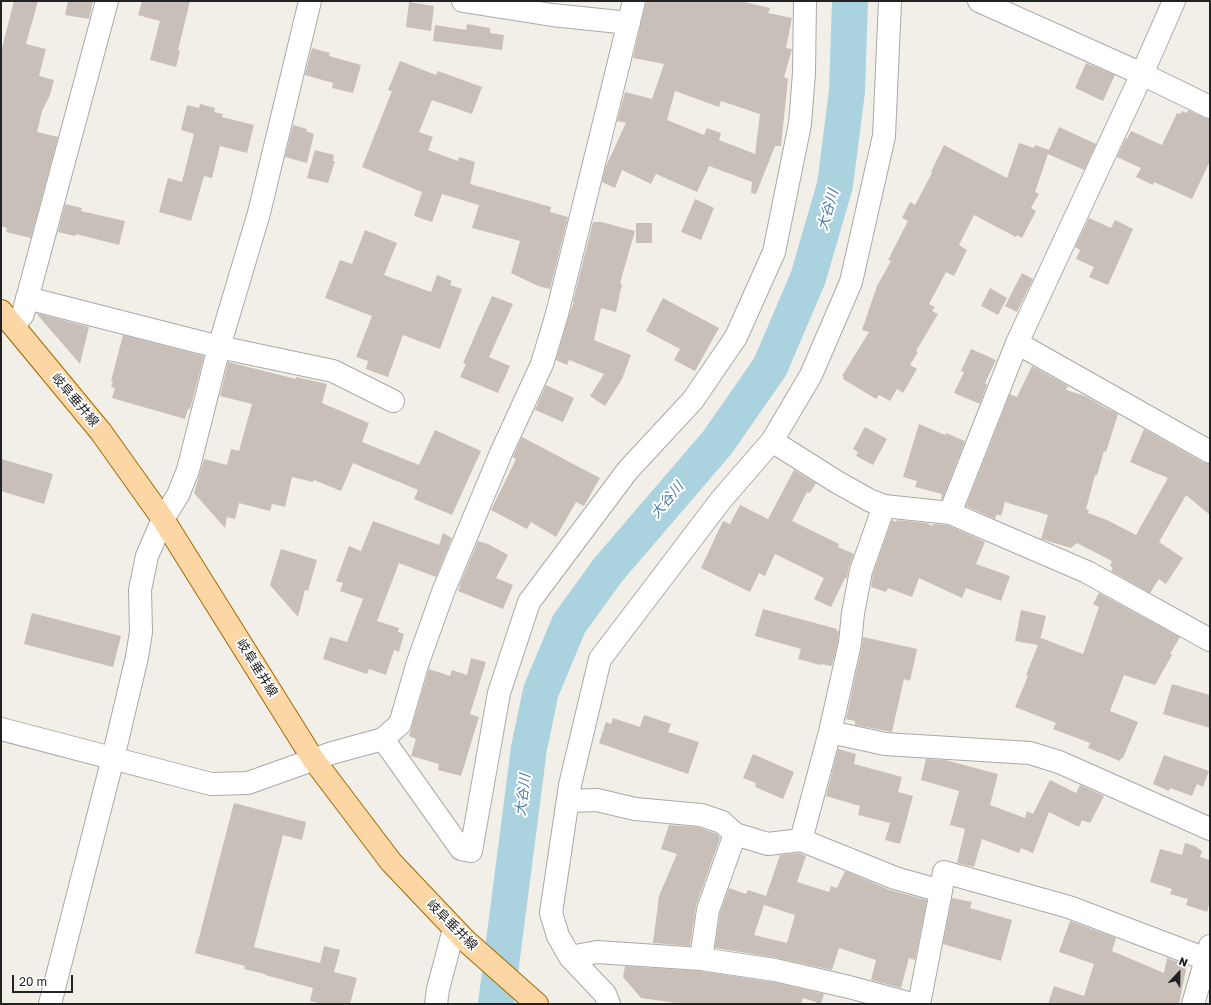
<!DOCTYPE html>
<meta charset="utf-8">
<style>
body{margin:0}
#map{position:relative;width:1211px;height:1005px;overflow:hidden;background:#f2efe9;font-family:"Golos Text",sans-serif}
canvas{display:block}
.frame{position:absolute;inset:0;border:2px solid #222;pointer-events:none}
.north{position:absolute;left:1159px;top:953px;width:40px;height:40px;-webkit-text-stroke:3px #fff;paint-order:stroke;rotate:22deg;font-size:11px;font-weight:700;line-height:16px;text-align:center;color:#222}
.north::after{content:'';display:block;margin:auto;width:14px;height:18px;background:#222;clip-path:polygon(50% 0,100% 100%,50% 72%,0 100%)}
.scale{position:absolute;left:12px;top:975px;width:61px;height:18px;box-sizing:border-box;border:2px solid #222;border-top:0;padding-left:5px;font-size:12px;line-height:14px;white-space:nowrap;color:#222;-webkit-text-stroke:3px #fff;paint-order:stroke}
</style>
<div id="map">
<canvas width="1211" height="1005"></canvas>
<div class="frame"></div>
<div class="north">N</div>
<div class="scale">20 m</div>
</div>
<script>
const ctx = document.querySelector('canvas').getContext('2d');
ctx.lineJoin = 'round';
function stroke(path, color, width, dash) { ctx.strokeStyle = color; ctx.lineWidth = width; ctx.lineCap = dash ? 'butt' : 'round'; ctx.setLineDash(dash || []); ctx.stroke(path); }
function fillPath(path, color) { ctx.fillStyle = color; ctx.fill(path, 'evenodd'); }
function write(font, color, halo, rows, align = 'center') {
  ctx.font = font + ' "Golos Text","Noto Sans JP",sans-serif'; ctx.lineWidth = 4; ctx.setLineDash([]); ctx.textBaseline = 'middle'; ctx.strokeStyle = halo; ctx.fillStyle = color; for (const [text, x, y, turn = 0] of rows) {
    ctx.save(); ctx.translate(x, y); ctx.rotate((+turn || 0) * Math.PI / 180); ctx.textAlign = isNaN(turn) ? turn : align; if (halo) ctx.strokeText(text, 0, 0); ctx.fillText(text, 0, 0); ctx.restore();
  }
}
stroke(new Path2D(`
 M496,1004l33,-256 12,-57 28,-67 39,-54 109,-127 53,-76 38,-89 27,-93 12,-94 3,-90`), '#aad3df', 36);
fillPath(new Path2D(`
 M14,1h24l-12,43 20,5 -7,27 15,4 -4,15 -8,16 -5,21 21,5 -27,101 -25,-6 1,-4 -6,-2v-174z
 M68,1h25l-4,18 -24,-4z
 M142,1h48l-12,49 2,1 -4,16 -26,-7 10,-39 -22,-6z
 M646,1h94l30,7 -2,5 24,5 -6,30 6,1 -8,28 4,2 -7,67h-6l-19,48 -5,-1 1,-11 -43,-16 -12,26 -41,-18 -5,10 -29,-14 -7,18 -13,-6 4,-16 20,-43 -9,-2 8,-29 27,7 12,-35 -31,-6zM675,91l44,16 2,-6 39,13 -5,40 -36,-14 2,-7 -14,-5 -3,7 -37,-15z
 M409,2l25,4 -3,25 -25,-4z
 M467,24l23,4v5l14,2 -2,15 -69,-9 2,-16 31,5z
 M312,48l18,5 -1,3 32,9 -8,28 -21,-5 1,-5 -28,-8z
 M400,61l36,14 2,-4 44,16 -10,27 -40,-14 -13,32 14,5 -5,13 30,11 1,-4 16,5 -5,22 81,23 -1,5 18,5 -18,72 -12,-3 -27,-13 9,-32 -48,-13 7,-23 -37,-11 -10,28 -18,-6 8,-24 -60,-25 30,-76 -4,-1z
 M1086,63l29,12 -12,26 -28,-13z
 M200,104l15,4 -1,4 9,2 -1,3 32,8 -7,28 -27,-7 -8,32 -8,-2 -13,45 -32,-9 9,-34 14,4 12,-48 -13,-4 6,-25 12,3z
 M1188,110l17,8 5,1v42l-18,38 -38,-17 -1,3 -17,-8 5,-9 -24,-11 9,-19 1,1 4,-8 31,14 15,-32 4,1 1,-3 5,2z
 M293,125l14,4 -1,2 8,3 -7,29 -22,-6z
 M1059,127l37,17 -12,26 -36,-16 -13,38 4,2 -8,14 5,3 -14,27 -5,-3 -1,2 -42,-22 -15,30 8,5 -13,26 -8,-4 -17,32 6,3 -3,4 6,3 -22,37 2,1 -8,13 7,4 -14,24 -6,-4 -7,12 -11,-6 -3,4 -33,-20 1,-2 -2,-1 27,-44 -7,-2 15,-44 14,-25 -3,-1 20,-39 -6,-3 8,-16 5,3 17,-32 -1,-1 13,-27 63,33 12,-35 15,5 1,-3 14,5z
 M315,150l19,5 -1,6h2l-7,22 -21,-5z
 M695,199l19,9 -13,32 -20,-8z
 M65,204l17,4 -1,3 44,10 -6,24 -43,-11 -1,2 -17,-4z
 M1089,218l22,10 4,-8 18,9 -25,56 -19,-8 5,-10 -18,-8 4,-9 -5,-3z
 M593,222h8l34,9 -15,52 2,1 -6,28 -15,-4 -7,32 37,15 -9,24 -17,27 -15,-10 14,-22 -35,-14 -2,5 -11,-5 14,-48 4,-10h-1z
 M636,223h16v20h-16z
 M365,230l32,13 -13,32 47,17 6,-17 15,6 -2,4 12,4 -22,60 -37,-14 -15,42 -22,-8 2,-8 -12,-4 16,-41 -47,-18 15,-38 12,4z
 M1022,273l11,6 -16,33 -12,-6z
 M990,288l17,10 -9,17 -17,-9z
 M492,296l21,8 -24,53 21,9 -12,27 -38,-16 6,-13 -3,-1z
 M663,298l56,30 -24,43 -21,-11 6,-11 -34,-18z
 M36,313l53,14 -9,37z
 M123,335l81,21 -14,53h-2l-3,10 -73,-21 3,-10 -4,-1 2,-6h-2z
 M971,349l25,11 -11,23 2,1 -7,20 -26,-11 10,-21 -3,-1z
 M228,362l68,17v-2l31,7 -5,19 47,20 -7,19 57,23 16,-35 46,21 -29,64 -38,-16 4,-9 -65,-27 -12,28 -27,-11 -1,2 -21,-5 -7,30 -13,-3 -2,7 -31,-8 -4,16 -8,-2 -2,11 -31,-35 10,-34 23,6 4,-16 8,2 13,-47 -32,-8z
 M1032,366l36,20 -2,4 19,6 16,9h-1l18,9 -12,38 -2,-1 -7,24h-2l-9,34 3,1 -1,3 19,7 29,15 32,-57 -38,-16 14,-33 60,34 6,1v51l-24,-20 -27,47 24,16 -17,26 -7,-5 -9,14 -39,-22 2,-3 -3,-2 2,-5 -35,-18 -6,5 -30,-9 7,-24 -43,-13 -4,14 -4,-2 -2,5 -29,-13 44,-112 7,3z
 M546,385l28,13 -11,24 -28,-12z
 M919,424l26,11 1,-2 19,8 -23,59 -1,-1 1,-5 -27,-7 2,-6 -14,-4z
 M865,427l22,12 -14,26 -17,-9 2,-4 -5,-3z
 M522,437l78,41 -16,28 -8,-4 -20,35 -25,-15 -4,7 -36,-19 25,-51 -3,-2z
 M1,459l52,15 -9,30 -43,-13z
 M794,470l22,13 -6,10 -3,-1 -15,29 47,23 -1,3 16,7 -5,13 -2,11h-2l-14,29 -17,-8 10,-21 -49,-24 -10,22 -6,-3 -9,19 -49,-24 22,-47 7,3 10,-19 28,14z
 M892,520l4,2 1,-2 29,3 7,3v-2l14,1 38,17 -9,22 34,12 -9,25 -35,-13 -4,10 -43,-20 -7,19 -24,-9 -2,4 -15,-5 2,-13z
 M373,521l66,24 4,-12 9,5 -16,39 -37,-14 -22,58 22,7 -1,4 6,2 -5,18 -5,-2 -8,25 -17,-6 -2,5 -44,-15 7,-22 17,5 16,-43 -23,-8 3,-8 -7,-2 13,-35 12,5z
 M478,541l10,3 20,11 -12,23 17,7 -10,24 -45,-18 2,-5h-1z
 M281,549l36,11 -9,31 -3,-1 -7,27 -28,-32z
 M1099,593l81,44 -10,17 2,1 -17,30 -31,-10 -14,36 28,11 -15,36h-2l-1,3 -32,-13 2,-5 -37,-14 3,-6 -41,-16 13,-31 -2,-1 12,-30 -23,-4 6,-31 25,6 -6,24 1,-2 42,16 16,-47 -6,-3z
 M763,609l74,20 -1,2h3l-1,10 -6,25 -11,-2 -1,1 -22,-6 3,-10 -46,-13z
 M32,613l89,23 -8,31 -89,-23z
 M863,637l54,12 -7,32 -6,-2 -12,53 -37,-7v-4l-9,-2 16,-73z
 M471,658l15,4 -16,52 9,3 -18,59 -23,-6 1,-6 -28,-8 5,-17 -7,-3 20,-67 21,7 2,-6 15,5z
 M1172,684l38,11v33l-47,-14z
 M644,715l27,9 -3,8 31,10 -11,32 -89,-31 7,-21 5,2 2,-6 27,9z
 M838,749l18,5 -2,10 48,13 -4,15 15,4 -13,48 -15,-4 5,-17 -32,-8 2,-9 -34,-10z
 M753,754l41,18 -11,27 -28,-12 1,-4 -13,-5z
 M1164,755l45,16 -6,16 -6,-3 -5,12 -22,-8 -1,3 -16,-7z
 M926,759l19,1 53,14 -8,31 35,13 2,-7 6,3 17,-34 26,13 4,-8 24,11 -14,27 -8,-3 -3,7 -30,-15 -16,41 -12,-5 -2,5 -37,-14 -8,28 -17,-4 8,-34 -15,-4 9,-34 -38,-11z
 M234,803l72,19 -4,18 -19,-5 -29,112 66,16 4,-17 16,4 -6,22 23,6 -7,26h-28l-12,-3 3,-13 -48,-13v-1l-21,-5 1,-3 -50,-13z
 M669,825l29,2 19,7 3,4 -24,68 -6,40 -37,-3 6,-47 18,-42 -16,-5z
 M1185,843l10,3 7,5 -2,6 10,3v41l-3,11 -21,-7 2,-6 -18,-5 2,-5 -22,-7 10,-33 22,6z
 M799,853l7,3 -9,26 32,10 2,-6 6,2 8,-17 45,19 37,10 -12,60 -6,-2 -8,30 -30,-8 5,-20 -37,-12 -7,22 -55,-12 -62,-10 5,-35 9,-25 17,6 2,-4 18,6 14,-41zM764,905l31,10 -8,28 -33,-8z
 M952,898l20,4 -2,6 42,12 -11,41 -58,-17z
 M1070,921l46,17 -4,13 52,22 3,-15 20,7 -8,39h-131l6,-18 30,10 10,-32 -35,-12z
 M625,966l75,5 73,11 51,12 -3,10 -18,-6 -2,6h-125v-1l-35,-5 -18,-21z`), '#c7bfb8');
const street = new Path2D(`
 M463,1l89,14 77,8
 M979,1l163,73 68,33
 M27,298l192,49 114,24 60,30
 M14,326l9,-12 84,-313
 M1017,343l193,109
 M772,441l65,41 32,18 15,6 66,7 137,59 123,68
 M950,513l67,-170 125,-269 32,-73
 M1,729l210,55 37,-1 84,-30 51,-14 17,-15 18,-62 25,-70 58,-139 41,-89 15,-50 77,-313
 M830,732l55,12 145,9 29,9 151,67
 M383,739l78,110 10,2 28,-158 30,-91 99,-132 65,-70 43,-63 38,-85 26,-128 4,-51 1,-72
 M568,801l29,-1 38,9 66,6 21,7 13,12 33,10 33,-4 29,-108 20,-89 3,-30 8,-42 23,-65
 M801,840l94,38 46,13 3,-19 125,35 137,52
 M570,957l-12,-21 -7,-23 19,-128 30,-126 121,-159 51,-59 39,-66 40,-93 33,-146 6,-135
 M701,959l7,-49 27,-76
 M50,1004l63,-246 24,-101 4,-25 -1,-42 7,-34 16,-37 15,-24 10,-25 31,-123 40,-134 51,-212
 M436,1004l2,-15 16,-60
 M609,1004l-4,-10 -35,-37 27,-5 104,7 74,11 74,17 63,17
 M919,1004l22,-113
 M1193,1004l17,-58`);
const primary = new Path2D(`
 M1,311l100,121 62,87 150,240 78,103 75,79 71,63`);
stroke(street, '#a9a9a9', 24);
stroke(primary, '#a06b00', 24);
stroke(street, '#fff', 22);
stroke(primary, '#fcd6a4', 22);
write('13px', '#222', '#fff', [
 ["岐阜垂井線",75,400,50],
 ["岐阜垂井線",257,668,58],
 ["岐阜垂井線",452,925,45]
]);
write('italic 14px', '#4a7aab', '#fff', [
 ["大谷川",828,210,-74],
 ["大谷川",667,500,-50],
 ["大谷川",523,795,-83]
]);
</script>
